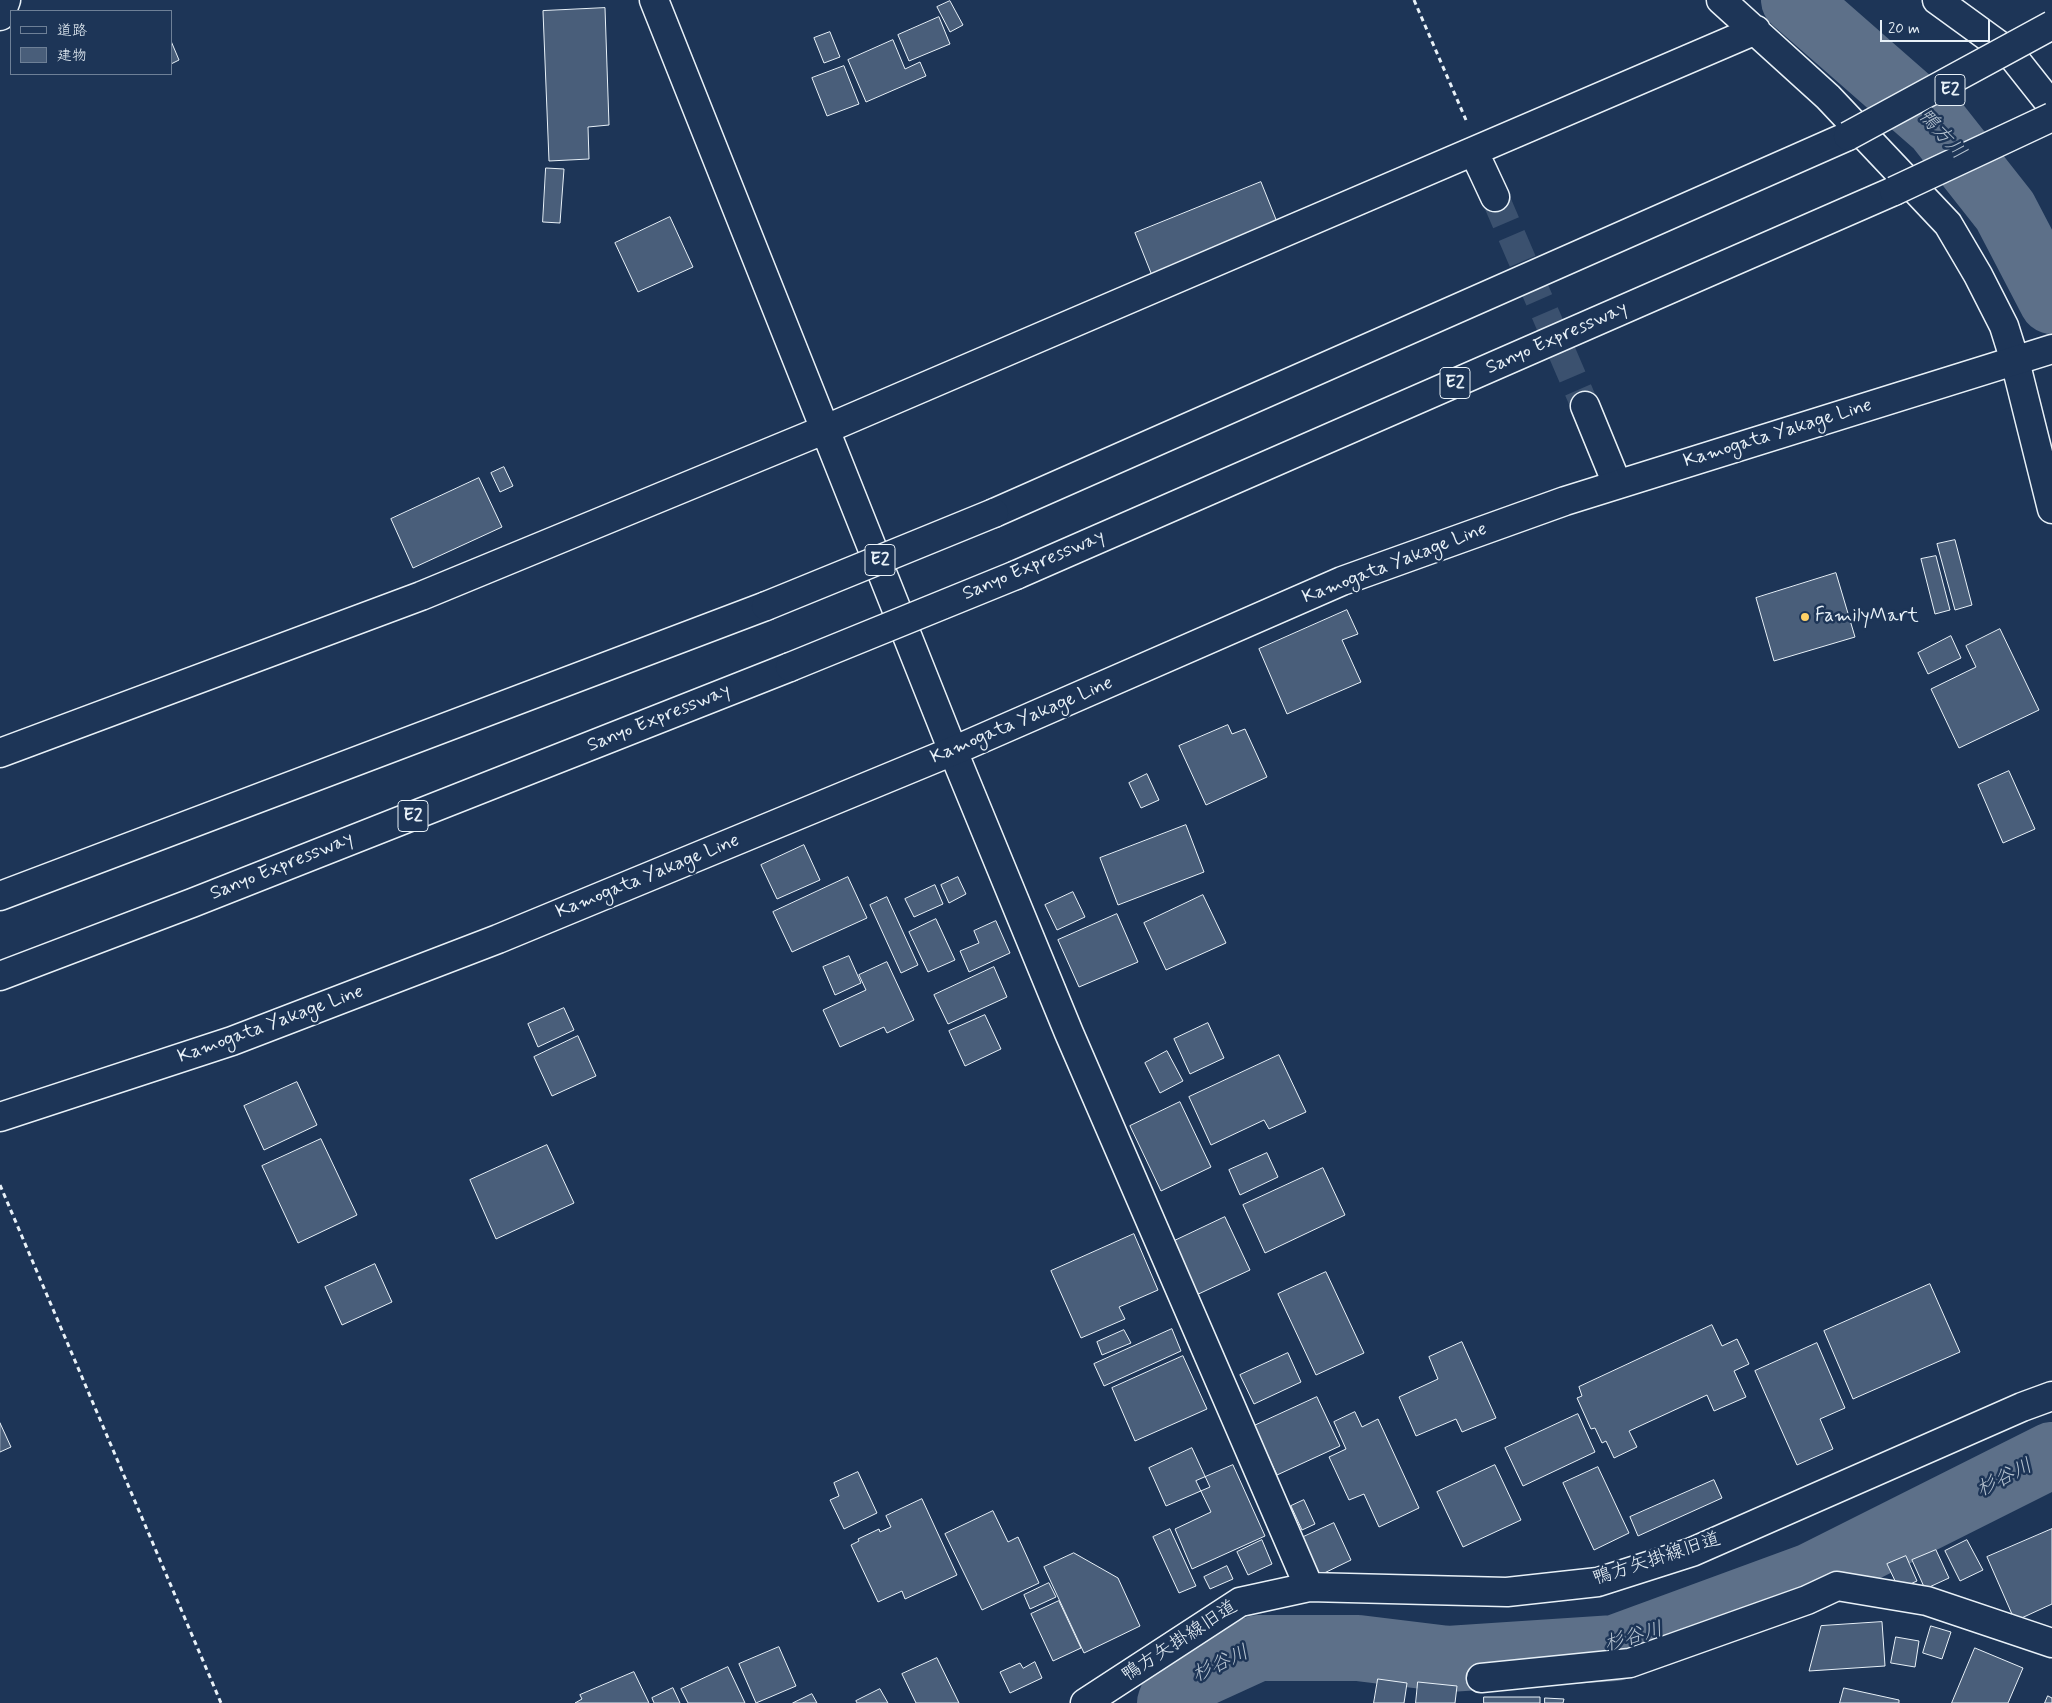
<!DOCTYPE html>
<meta charset="utf-8">
<style>
body{margin:0}
#map{position:relative;width:2052px;height:1703px;overflow:hidden;background:#1d3557;font-family:Mynerve,"Klee One",sans-serif}
canvas{display:block}
.legend{position:absolute;left:10px;top:10px;width:162px;height:65px;box-sizing:border-box;background:#1d3557;border:1px solid #6e8097;margin:0;padding:6px 9px;list-style:none;font-size:15px;color:#e8f1f8}
.legend li{display:flex;align-items:center;gap:10px;height:25px}
.legend b{width:25px;border:1px solid #6e8097}
.scale{position:absolute;left:1880px;top:20px;width:110px;height:22px;box-sizing:border-box;border:2px solid #e8f1f8;border-top:0;padding-left:6px;font-size:15px;line-height:18px;white-space:nowrap;color:#e8f1f8;-webkit-text-stroke:4px #1d3557;paint-order:stroke}
</style>
<div id="map">
<canvas width="2052" height="1703"></canvas>
<ul class="legend">
<li><b style="height:6px;background:#1d3557"></b>道路</li>
<li><b style="height:14px;background:#495e7a"></b>建物</li>
</ul>
<div class="scale">20 m</div>
</div>
<script>
const ctx = document.querySelector('canvas').getContext('2d');
ctx.lineJoin = 'round';
function stroke(path, color, width, dash) { ctx.strokeStyle = color; ctx.lineWidth = width; ctx.lineCap = dash ? 'butt' : 'round'; ctx.setLineDash(dash || []); ctx.stroke(path); }
function fillPath(path, color) { ctx.fillStyle = color; ctx.fill(path, 'evenodd'); }
function write(font, color, halo, rows, align = 'center') {
  ctx.font = font + ' Mynerve,"Klee One",sans-serif'; ctx.lineWidth = 5; ctx.setLineDash([]); ctx.textBaseline = 'middle'; ctx.strokeStyle = halo; ctx.fillStyle = color; for (const [text, x, y, turn = 0] of rows) {
    ctx.save(); ctx.translate(x, y); ctx.rotate((+turn || 0) * Math.PI / 180); ctx.textAlign = isNaN(turn) ? turn : align; if (halo) ctx.strokeText(text, 0, 0); ctx.fillText(text, 0, 0); ctx.restore();
  }
}
stroke(new Path2D(`
 M1794,0l144,126 67,85 47,90
 M1170,1703l7,-18 81,-37h100l90,11 167,-11 196,-72 241,-121`), '#5d7089', 66);
const building = new Path2D(`
 M950,1l13,24 -13,7 -13,-25z
 M605,8l4,117 -21,2 1,32 -40,2 -6,-150z
 M939,17l11,27 -41,17 -11,-26z
 M830,32l10,25 -16,6 -10,-25z
 M893,40l12,29 15,-7 6,14 -60,26 -18,-42z
 M171,41l8,19 -8,4z
 M844,66l15,38 -32,12 -15,-38z
 M546,168l18,1 -4,54 -17,-1z
 M1261,182l20,50 -126,51 -20,-50z
 M670,217l23,50 -55,25 -23,-49z
 M504,467l9,19 -13,6 -9,-19z
 M479,478l23,49 -89,41 -22,-49z
 M1955,540l17,65 -17,5 -18,-66z
 M1936,556l14,54 -15,4 -14,-55z
 M1836,573l19,64 -81,24 -18,-63z
 M1347,610l11,24 -16,6 19,42 -74,32 -28,-65z
 M2000,629l39,81 -80,38 -28,-59 45,-22 -10,-21z
 M1951,636l10,22 -33,16 -10,-21z
 M1228,725l4,9 13,-5 22,48 -61,28 -27,-59z
 M2009,771l26,58 -32,14 -25,-58z
 M1147,774l12,26 -18,8 -12,-25z
 M1186,825l18,47 -86,33 -18,-47z
 M804,845l16,35 -43,19 -16,-34z
 M848,877l19,41 -75,34 -19,-40z
 M958,877l8,17 -17,9 -8,-18z
 M935,885l8,19 -29,13 -9,-18z
 M1073,892l12,25 -28,13 -12,-25z
 M1203,895l23,48 -60,27 -22,-47z
 M887,897l31,68 -17,8 -31,-68z
 M1117,914l21,48 -59,25 -21,-47z
 M936,919l19,41 -27,12 -19,-40z
 M996,921l14,32 -41,19 -9,-21 19,-8 -5,-12z
 M849,956l12,27 -26,12 -12,-28z
 M887,962l27,58 -27,13 -3,-6 -44,20 -17,-37 43,-20 -7,-15z
 M994,967l13,30 -59,27 -14,-29z
 M564,1008l10,22 -36,17 -10,-23z
 M985,1015l16,34 -36,17 -16,-35z
 M1208,1023l16,35 -34,16 -16,-35z
 M578,1036l18,40 -44,20 -18,-39z
 M1167,1051l16,30 -23,12 -15,-30z
 M1279,1055l27,57 -37,17 -5,-9 -53,25 -22,-48z
 M297,1082l20,43 -53,25 -20,-44z
 M1180,1102l31,65 -50,24 -31,-65z
 M321,1139l36,76 -59,28 -36,-77z
 M547,1145l27,58 -78,36 -26,-59z
 M1267,1153l11,24 -38,18 -11,-25z
 M1323,1168l22,47 -80,38 -22,-48z
 M1225,1217l25,53 -58,27 -24,-53z
 M1134,1234l24,56 -39,17 6,12 -44,19 -30,-67z
 M375,1264l17,38 -50,23 -17,-38z
 M1326,1272l38,81 -48,22 -38,-81z
 M1930,1284l30,68 -107,47 -29,-68z
 M1712,1325l10,21 15,-7 12,25 -15,7 12,26 -32,14 -7,-16 -78,36 8,16 -23,11 -8,-17 -4,2 -7,-15 -4,1 -14,-31 5,-2 -3,-9z
 M1172,1329l9,22 -77,35 -10,-22z
 M1124,1330l7,13 -29,12 -5,-13z
 M1462,1342l34,76 -34,14 -6,-13 -40,17 -17,-39 39,-18 -9,-22z
 M1817,1343l28,65 -25,11 13,30 -36,16 -42,-94z
 M1288,1353l13,29 -47,22 -14,-29z
 M1183,1356l24,53 -72,32 -23,-53z
 M1317,1397l23,49 -63,29 -23,-49z
 M1355,1412l7,15 16,-8 41,89 -40,19 -15,-33 -15,6 -20,-43 17,-8 -12,-27z
 M1578,1414l17,38 -72,34 -18,-38z
 M0,1423l11,24 -11,5z
 M1192,1448l18,39 -44,19 -17,-38z
 M1233,1465l32,71 -73,33 -17,-40 36,-17 -15,-31z
 M1495,1465l26,55 -58,27 -26,-55z
 M1598,1467l31,66 -35,17 -31,-67z
 M858,1472l19,41 -33,16 -14,-29 9,-4 -5,-13z
 M1714,1480l8,18 -84,38 -8,-19z
 M922,1499l35,76 -52,24 -3,-8 -24,11 -27,-57 8,-4 -1,-2 21,-10 1,3 11,-5 -5,-11z
 M1304,1500l11,24 -13,6 -11,-24z
 M993,1511l15,31 10,-5 21,46 -57,27 -37,-76z
 M1334,1523l17,37 -35,17 -17,-38z
 M1170,1529l26,57 -17,7 -26,-56z
 M2052,1529v75l-37,17 -28,-64z
 M1262,1540l10,24 -24,11 -11,-23z
 M1967,1540l16,30 -23,11 -15,-30z
 M1936,1550l13,28 -24,11 -13,-29z
 M1074,1553l44,25 22,48 -56,27 -40,-86z
 M1906,1556l11,25 -18,8 -12,-25z
 M1227,1566l6,13 -23,10 -6,-12z
 M1049,1583l7,14 -26,12 -6,-14z
 M1059,1601l22,47 -28,13 -22,-47z
 M1882,1622l3,44 -76,5 12,-45z
 M1931,1626l20,6 -9,27 -19,-6z
 M1896,1637l23,4 -4,26 -24,-4z
 M779,1647l17,39 -40,17 -17,-39z
 M1975,1648l48,20 -15,35h-56z
 M937,1658l22,45h-43l-14,-29z
 M1035,1662l7,16 -32,15 -10,-21 20,-9 3,5z
 M728,1667l17,36h-57l-7,-14z
 M634,1672l15,31h-74l7,-4 -2,-4z
 M1378,1679l29,4 -3,20h-30z
 M1418,1682l39,4 -2,17h-39z
 M673,1688l7,15h-26l-2,-5z
 M1844,1688l55,12v3h-59z
 M880,1689l8,14h-31l-1,-2z
 M812,1694l5,9h-24z
 M2048,1696l4,2v5h-7z
 M1484,1697h56v6h-56z
 M1545,1698l19,1 -1,4h-18z`);
fillPath(building, '#495e7a');
stroke(building, '#e8f1f8', 1);
stroke(new Path2D(`
 M1495,197l90,209`), '#3b516f', 28, [28, 14]);
const street = new Path2D(`
 M654,0l299,751 116,282 240,554
 M1721,0l107,97 120,127 30,51 26,51 11,35 37,148
 M0,16l6,-16
 M1474,152l21,45
 M1585,406l32,78
 M0,753l421,-157 405,-167 930,-399
 M1481,1678l149,-15 177,-63 30,-14 90,15 125,42
 M1085,1703l155,-101 69,-15 198,5 91,-10 94,-30 330,-145 30,-11`);
const secondary = new Path2D(`
 M0,1117l232,-76 266,-102 455,-188 389,-170 223,-80 487,-152`);
const primary = new Path2D(`
 M1937,0l73,53 42,53`);
const highway = new Path2D(`
 M994,513l854,-377
 M1016,575l878,-384
 M0,896l766,-290
 M0,976l192,-73 598,-236`);
stroke(street, '#e8f1f8', 31);
stroke(secondary, '#e8f1f8', 31);
stroke(primary, '#e8f1f8', 31);
stroke(highway, '#e8f1f8', 31);
stroke(new Path2D(`
 M1414,0l52,120
 M0,1185l221,518`), '#e8f1f8', 3, [5, 4]);
stroke(street, '#1d3557', 28);
stroke(secondary, '#1d3557', 28);
stroke(primary, '#1d3557', 28);
stroke(highway, '#1d3557', 28);
const highwayBridge = new Path2D(`
 M1848,136l204,-111
 M1894,191l158,-74
 M766,606l228,-93
 M790,667l226,-92`);
stroke(highwayBridge, '#e8f1f8', 31, []);
stroke(highwayBridge, '#1d3557', 28);
for (const [x, y, r, color] of [
 [1805,617,5,"#ffd166"]
]) { const dot = new Path2D(); dot.arc(x, y, r, 0, 2 * Math.PI); ctx.fillStyle = color; ctx.fill(dot); stroke(dot, '#1d3557', 2); }
for (const [x, y, w] of [
 [1950,90,30],
 [1455,383,30],
 [880,560,30],
 [413,816,30]
]) { const box = new Path2D(); box.roundRect(x - w / 2, y - 15.5, w, 31, 4); ctx.fillStyle = '#1d3557'; ctx.fill(box); stroke(box, '#e8f1f8', 1); }
write('bold 18px', '#e8f1f8', null, [
 ["E2",1950,90],
 ["E2",1455,383],
 ["E2",880,560],
 ["E2",413,816]
]);
write('19px', '#e8f1f8', '#1d3557', [
 ["Sanyo Expressway",1557,339,-24],
 ["Kamogata Yakage Line",1778,434,-17],
 ["Kamogata Yakage Line",1395,564,-21],
 ["Sanyo Expressway",1034,566,-23],
 ["Sanyo Expressway",659,719,-22],
 ["Kamogata Yakage Line",1022,721,-23],
 ["Sanyo Expressway",282,867,-22],
 ["Kamogata Yakage Line",648,877,-22],
 ["Kamogata Yakage Line",271,1025,-20],
 ["鴨方矢掛線旧道",1657,1560,-18],
 ["鴨方矢掛線旧道",1180,1642,-33]
]);
write('19px', '#e8f1f8', '#1d3557', [
 ["FamilyMart",1815,617]
], 'left');
write('italic 20px', '#b7c4d1', '#1d3557', [
 ["鴨方川",1941,135,48],
 ["杉谷川",2005,1479,-27],
 ["杉谷川",1634,1638,-16],
 ["杉谷川",1221,1665,-25]
]);
</script>
